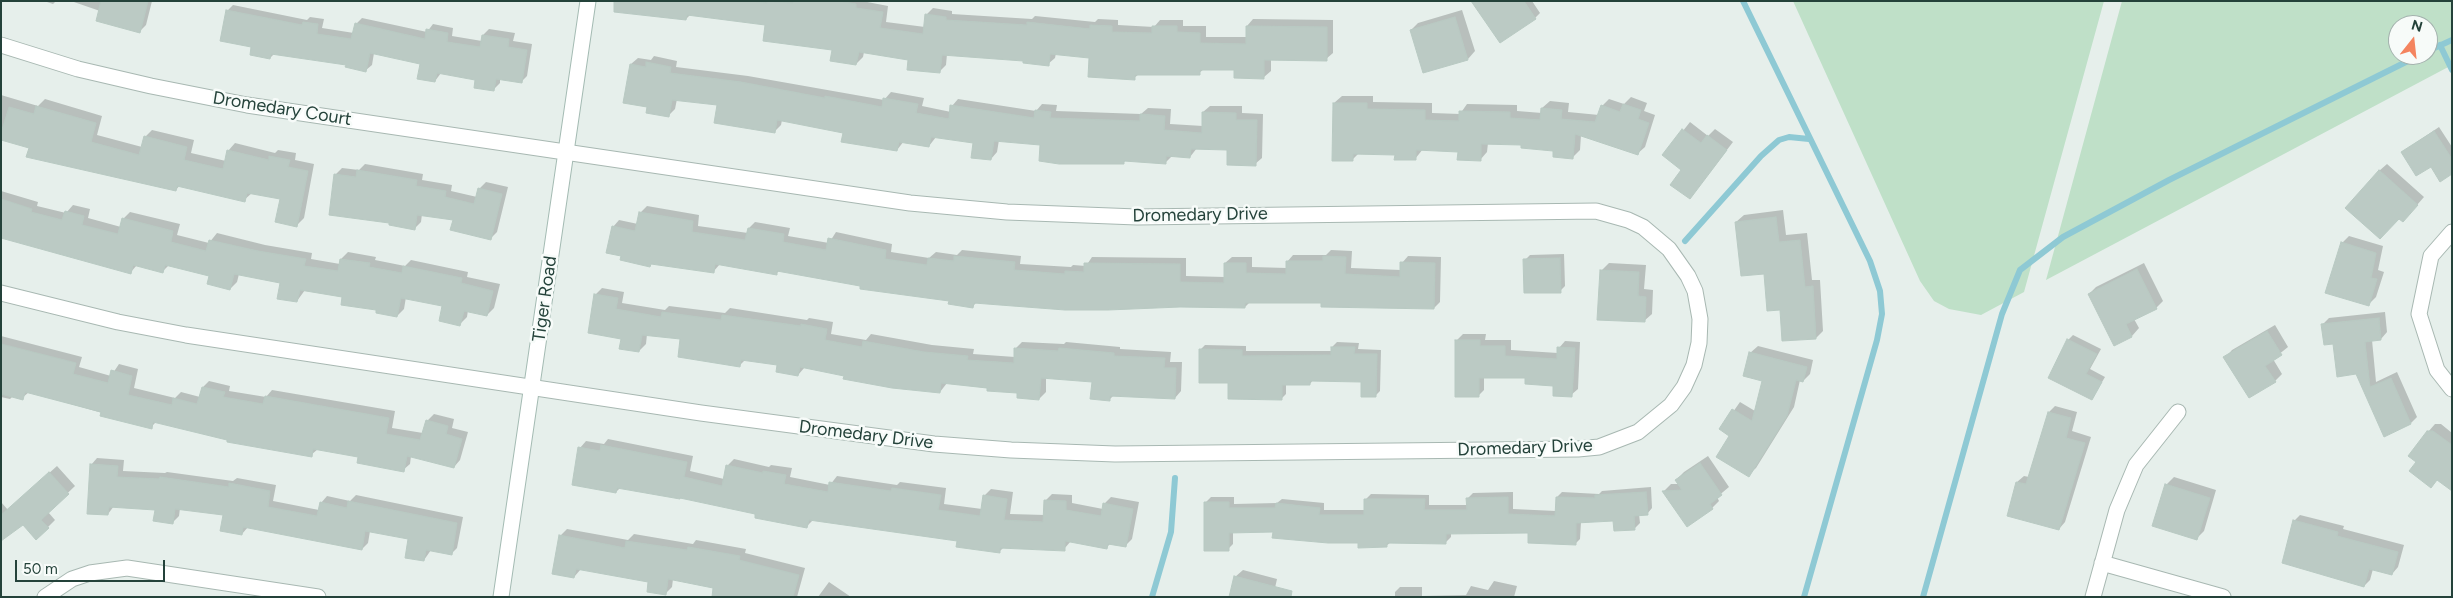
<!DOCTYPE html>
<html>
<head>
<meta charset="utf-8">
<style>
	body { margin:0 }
	#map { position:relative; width:2453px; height:598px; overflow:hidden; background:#e6efeb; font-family:Figtree,sans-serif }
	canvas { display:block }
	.frame { position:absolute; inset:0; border:2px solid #24423a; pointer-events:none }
	.north { position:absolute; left:2388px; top:15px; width:50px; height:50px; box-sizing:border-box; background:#f7fbf9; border:1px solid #a3b1ad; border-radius:50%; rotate:16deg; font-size:14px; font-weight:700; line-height:20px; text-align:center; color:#24423a }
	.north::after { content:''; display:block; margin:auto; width:18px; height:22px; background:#f4845f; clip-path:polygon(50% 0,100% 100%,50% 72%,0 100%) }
	.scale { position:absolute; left:15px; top:560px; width:150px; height:22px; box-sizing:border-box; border:2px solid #24423a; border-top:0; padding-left:6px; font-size:15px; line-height:18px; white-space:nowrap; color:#24423a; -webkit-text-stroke:4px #f7fbf9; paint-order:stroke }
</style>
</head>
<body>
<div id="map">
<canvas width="2453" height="598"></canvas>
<div class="frame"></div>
<div class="north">N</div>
<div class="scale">50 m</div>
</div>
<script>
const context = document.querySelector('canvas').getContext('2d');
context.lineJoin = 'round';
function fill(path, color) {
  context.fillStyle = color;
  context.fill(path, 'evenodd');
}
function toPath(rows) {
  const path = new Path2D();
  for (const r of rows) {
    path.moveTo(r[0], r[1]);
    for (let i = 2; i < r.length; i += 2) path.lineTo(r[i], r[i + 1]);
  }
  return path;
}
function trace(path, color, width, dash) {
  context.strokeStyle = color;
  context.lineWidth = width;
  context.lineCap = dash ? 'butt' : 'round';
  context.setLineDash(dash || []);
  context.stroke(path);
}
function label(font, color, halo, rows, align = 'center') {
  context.font = font + ' Figtree,sans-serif';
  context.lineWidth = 5;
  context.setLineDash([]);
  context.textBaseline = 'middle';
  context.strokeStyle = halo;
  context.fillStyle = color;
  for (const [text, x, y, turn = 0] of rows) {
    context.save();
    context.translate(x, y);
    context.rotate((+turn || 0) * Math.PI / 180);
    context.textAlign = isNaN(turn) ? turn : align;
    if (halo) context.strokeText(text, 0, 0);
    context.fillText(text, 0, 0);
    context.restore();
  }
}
fill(toPath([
	[1793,1,2104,1,2024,292,1981,315,1949,309,1934,301,1920,281],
	[2122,1,2452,1,2452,65,2046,280],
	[2398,25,2428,25,2428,55,2398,55]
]), '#bfe0c8');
fill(toPath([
	[44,1,56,1,53,4],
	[71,1,152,1,146,25,140,31,100,11],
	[636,1,862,1,888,6,886,22,925,27,926,15,933,8,952,11,952,14,1032,19,1035,16,1095,22,1098,19,1118,20,1118,25,1154,27,1160,20,1183,20,1183,26,1206,26,1206,37,1247,37,1247,26,1253,19,1333,20,1333,53,1326,59,1271,59,1271,71,1264,77,1235,69,1204,69,1199,73,1139,74,1134,78,1090,57,1056,53,1055,58,1048,64,1025,59,947,54,946,65,939,72,910,58,864,52,863,57,856,64,834,49,766,23,691,14,686,19],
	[1482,1,1532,1,1540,13,1535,18],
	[233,5,307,20,310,17,324,19,322,28,354,33,356,24,362,18,427,32,433,24,453,28,452,36,482,41,483,35,489,29,515,33,513,41,532,44,527,76,521,82,500,78,500,83,494,89,477,79,441,73,435,81,421,63,374,53,372,65,366,70,347,64,275,53,270,58,253,46,227,11],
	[1462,10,1475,51,1468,59,1411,30,1418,23],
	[654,56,677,61,676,67,748,76,884,100,891,92,924,98,922,106,951,112,952,106,958,99,1036,111,1042,104,1057,105,1056,111,1141,114,1148,108,1171,109,1170,124,1203,126,1203,112,1210,106,1242,106,1242,113,1263,114,1262,158,1255,164,1228,149,1197,148,1190,157,1172,156,1165,163,1126,160,1123,163,1041,144,999,140,997,152,991,159,974,142,936,137,929,146,904,141,897,150,844,132,782,120,781,125,774,132,718,104,677,99,675,109,668,116,648,106,631,64,638,58,651,60],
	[1,95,38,106,45,99,102,116,97,135,142,147,145,137,152,130,194,140,191,153,226,161,228,151,235,143,275,153,278,150,296,153,295,160,314,164,304,218,297,225,281,198,252,193,244,200,180,185,176,190,28,156,31,147,1,139],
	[1342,96,1373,96,1373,102,1432,103,1432,113,1460,114,1467,104,1517,105,1517,111,1542,113,1542,108,1550,101,1569,103,1568,112,1599,115,1602,106,1609,99,1624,104,1631,97,1647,103,1644,111,1655,115,1645,147,1637,154,1581,135,1580,150,1572,158,1555,150,1523,144,1488,143,1487,152,1480,160,1459,150,1423,149,1415,159,1396,153,1359,153,1352,160,1334,103],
	[1690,122,1708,136,1715,129,1733,142,1690,198,1683,169,1664,155],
	[2439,127,2452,147,2452,173,2402,152],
	[365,164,423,174,422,180,452,185,451,191,477,197,479,189,486,182,508,187,497,232,490,239,454,219,422,214,421,222,415,228,391,222,335,175,342,168,359,170],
	[2387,164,2424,197,2410,213,2379,171],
	[1,191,38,202,37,206,66,213,73,205,90,209,88,218,121,227,123,219,130,212,180,224,177,235,209,243,217,233,265,245,312,253,311,259,340,264,341,259,348,252,376,257,375,260,405,266,411,260,468,272,467,277,500,284,494,308,487,315,468,310,467,317,460,324,444,305,406,297,404,309,397,316,344,296,305,290,297,301,282,282,239,274,237,282,230,289,211,275,169,265,163,271,137,265,130,273,1,236],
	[647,206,699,215,698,226,748,233,749,228,755,222,790,228,788,236,829,243,836,232,892,244,891,252,929,258,936,252,957,255,962,250,1021,256,1020,264,1071,267,1073,265,1086,266,1092,257,1186,258,1186,276,1225,277,1225,263,1232,257,1252,257,1252,267,1287,268,1287,262,1293,255,1326,255,1331,250,1352,251,1351,268,1401,270,1402,263,1408,256,1441,257,1440,302,1434,308,1322,301,1250,302,1245,307,977,302,973,306,950,300,780,270,776,274,720,264,713,272,623,255,613,227,619,220,638,224,641,212],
	[1783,210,1786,235,1807,233,1812,280,1820,280,1823,331,1816,338,1781,309,1765,272,1736,222,1744,215],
	[2349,236,2383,246,2378,270,2384,272,2376,297,2368,305,2342,243],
	[1564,254,1565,286,1560,291,1525,260,1530,255],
	[1609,263,1646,265,1644,289,1653,290,1652,314,1644,321,1601,271],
	[2144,263,2163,301,2156,308,2134,319,2139,328,2132,336,2114,344,2089,294,2096,287],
	[602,288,624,292,622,303,665,310,669,306,725,313,730,308,807,320,809,318,833,322,831,334,866,340,871,334,932,345,974,349,973,354,1015,357,1016,348,1022,342,1064,344,1066,342,1120,347,1120,349,1171,352,1170,362,1182,362,1181,391,1175,398,1114,395,1109,400,1093,381,1046,377,1046,392,1039,399,1019,392,947,383,940,392,805,367,798,375,779,364,746,359,739,366,681,338,647,334,646,344,639,351,622,338,595,295],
	[2385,312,2387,332,2381,339,2372,340,2376,382,2397,372,2417,417,2411,423,2384,435,2357,373,2322,325,2329,318],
	[2275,325,2288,347,2273,359,2282,374,2275,381,2225,358,2232,350],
	[1463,334,1486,334,1485,340,1511,340,1511,350,1558,353,1559,348,1565,341,1580,342,1578,389,1571,395,1554,384,1527,377,1484,377,1484,390,1478,396,1457,340],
	[2073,335,2101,349,2090,369,2105,377,2092,399,2068,340],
	[1,336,82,357,79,367,111,376,119,364,138,369,134,388,175,398,181,392,200,397,203,387,209,381,230,386,229,391,266,397,272,390,395,411,392,428,423,433,427,421,434,414,454,419,452,428,468,432,460,460,454,467,411,456,410,464,403,470,360,456,318,449,311,455,229,440,156,422,151,427,29,392,22,398,13,396,10,399,1,397],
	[1337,342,1359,343,1358,349,1381,350,1380,391,1375,396,1363,381,1313,380,1310,384,1286,384,1286,394,1281,399,1229,382,1200,350,1205,345,1246,346,1246,351,1332,351,1332,347],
	[1758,346,1813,360,1810,374,1803,381,1800,380,1794,407,1756,468,1748,475,1731,435,1721,429,1740,402,1755,411,1763,380,1750,353],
	[2055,406,2077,412,2072,431,2091,437,2065,522,2059,529,2017,482,2024,476,2029,477,2049,412],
	[2435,424,2441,424,2452,433,2452,483,2418,462,2428,432],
	[608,439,693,456,690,471,724,479,727,466,734,459,769,467,771,465,792,468,790,477,830,485,837,476,897,485,900,482,946,488,944,504,982,509,984,496,991,489,1013,492,1010,514,1045,515,1045,501,1052,494,1072,495,1072,503,1103,509,1104,504,1111,497,1139,502,1132,539,1126,545,1111,543,1107,547,1071,541,1064,549,1004,547,999,552,958,540,814,519,807,526,681,496,621,487,616,492,580,448,586,441,604,444],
	[1708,456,1729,487,1717,497,1719,501,1712,508,1664,491,1671,484,1679,484,1676,480,1684,472],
	[97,458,124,460,123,471,165,473,167,472,233,481,237,478,276,485,273,501,319,510,321,503,327,496,350,501,356,495,463,517,457,548,451,554,431,550,424,560,409,538,370,531,368,543,362,549,248,527,242,534,225,514,180,508,179,516,173,522,156,508,114,506,108,514,91,465],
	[57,466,75,486,48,512,55,520,48,527,23,523,1,539,1,502,8,510],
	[2174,477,2216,490,2204,531,2197,538,2166,485],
	[1651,487,1652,508,1647,514,1639,514,1640,523,1635,528,1614,519,1581,522,1580,539,1575,544,1530,532,1451,533,1451,537,1446,542,1391,542,1386,546,1274,531,1233,531,1233,544,1228,549,1206,502,1211,497,1234,497,1234,504,1277,503,1282,499,1324,503,1324,510,1366,510,1366,499,1371,494,1429,495,1429,505,1468,505,1468,498,1473,493,1513,492,1513,509,1556,511,1557,497,1562,492,1599,494,1602,491],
	[2300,515,2344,526,2343,529,2404,545,2398,567,2392,574,2373,569,2370,580,2364,586,2294,521],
	[567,529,628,540,634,534,693,544,696,540,746,549,745,553,805,568,797,597,713,597,715,587,673,579,672,587,665,594,650,581,581,569,574,577,560,536],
	[1243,570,1277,579,1273,597,1235,577],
	[1494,581,1517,586,1514,597,1395,597,1395,592,1400,587,1422,587,1422,596,1466,595,1471,586,1488,590],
	[829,582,851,597,818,597]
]), '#0003');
trace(toPath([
	[1743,1,1870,261,1880,291,1882,314,1877,340,1804,597],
	[2440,45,2452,70],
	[2428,51,2452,40],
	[1685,241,1761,156,1779,140,1789,137,1809,139],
	[1152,597,1171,532,1175,478],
	[1923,597,2002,314,2020,270,2063,237,2169,180,2420,55]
]), '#8ec9d4', 6);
const building = toPath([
	[101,1,148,1,140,33,96,21,101,1],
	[614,1,752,1,767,3,767,1,793,3,793,1,840,1,856,4,856,8,883,12,880,28,923,34,925,14,946,17,946,20,1027,25,1027,22,1090,29,1090,25,1112,26,1112,32,1152,33,1152,26,1177,26,1177,32,1200,33,1200,43,1246,44,1246,26,1327,27,1327,61,1264,60,1264,79,1234,78,1234,70,1200,70,1200,75,1135,75,1135,80,1088,77,1089,58,1050,54,1049,66,1023,63,1023,61,942,55,940,73,907,70,908,60,859,52,856,65,830,61,832,50,763,41,765,25,687,15,686,20,614,12,614,1],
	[1471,1,1524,1,1536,19,1500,43,1471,1],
	[226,10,302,25,303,22,318,24,317,34,351,39,355,23,425,39,426,29,448,33,447,42,480,47,482,35,509,39,508,47,527,50,522,83,496,79,494,91,474,88,475,80,437,73,435,82,417,79,420,64,370,53,366,72,345,67,346,65,271,54,270,59,250,55,251,47,220,41,226,10],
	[1455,17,1468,60,1423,73,1410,30,1455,17],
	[646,62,671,67,670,73,741,82,825,98,825,96,882,107,883,98,918,104,916,113,949,119,950,105,1034,118,1035,110,1051,112,1050,118,1140,121,1140,114,1165,116,1164,130,1202,133,1202,112,1236,113,1236,120,1257,120,1256,166,1227,165,1227,150,1191,149,1190,158,1166,156,1166,164,1124,161,1124,164,1059,164,1039,161,1040,145,994,141,991,160,971,158,973,143,931,137,929,147,899,142,897,151,841,142,843,133,777,120,775,133,714,123,717,105,672,100,669,117,646,113,647,107,623,103,630,64,646,67,646,62],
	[1333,103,1367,103,1367,109,1425,110,1425,120,1459,121,1459,111,1510,112,1510,118,1540,120,1541,108,1562,110,1561,119,1595,122,1601,105,1620,112,1623,104,1641,110,1638,119,1649,123,1638,155,1575,134,1573,159,1553,157,1553,151,1521,148,1521,145,1481,144,1481,161,1457,160,1458,152,1416,150,1416,160,1394,160,1395,155,1353,154,1353,161,1332,161,1333,103],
	[36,106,96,123,91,142,139,155,144,136,187,147,184,160,223,169,227,150,269,160,269,156,290,160,288,167,308,171,297,227,275,222,280,199,247,193,245,202,177,186,176,191,26,157,29,148,1,140,1,133,9,107,34,114,36,106],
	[1682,129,1701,143,1707,135,1727,150,1690,199,1670,185,1681,170,1662,155,1682,129],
	[2434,131,2452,159,2452,174,2440,182,2431,167,2416,176,2401,152,2434,131],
	[357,170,417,180,416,186,446,191,445,197,474,204,478,188,502,194,491,240,450,230,453,220,417,215,415,230,389,225,389,223,329,215,334,174,356,177,357,170],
	[2379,170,2418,205,2403,222,2399,219,2380,239,2345,208,2379,170],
	[1,199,32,209,31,212,62,220,65,211,84,216,82,225,118,234,122,218,173,231,171,242,206,251,209,240,258,251,306,259,304,266,338,271,340,259,370,263,369,267,402,273,403,266,462,278,461,283,493,291,487,316,464,311,460,326,439,321,442,306,401,298,397,317,376,313,376,310,341,305,342,297,300,290,297,302,277,299,280,283,234,274,230,290,207,284,209,276,165,265,163,273,133,265,131,274,1,238,1,199],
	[639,212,693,221,692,232,745,240,748,228,784,234,783,242,826,250,828,238,886,250,885,259,927,265,928,258,954,261,954,256,1015,262,1014,270,1065,274,1065,271,1084,272,1084,263,1180,264,1180,282,1224,283,1224,263,1246,263,1246,273,1286,274,1286,261,1323,261,1323,256,1346,257,1345,274,1400,277,1400,262,1435,263,1434,309,1321,307,1321,303,1245,303,1245,308,1180,307,1108,310,1065,310,974,303,973,308,948,304,949,301,860,289,860,286,777,271,777,275,715,264,714,273,651,264,650,267,620,260,621,256,606,253,612,226,635,231,639,212],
	[1776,217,1779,242,1800,240,1805,287,1813,286,1816,339,1782,341,1780,310,1767,311,1764,274,1741,276,1735,222,1776,217],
	[2341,242,2376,253,2371,278,2377,279,2369,306,2325,293,2341,242],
	[1560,258,1561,293,1524,293,1523,259,1560,258],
	[2137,269,2157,309,2126,324,2132,337,2114,346,2088,294,2137,269],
	[1600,270,1639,272,1638,296,1646,297,1645,322,1597,320,1600,270],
	[594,294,618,298,616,309,661,317,662,312,721,320,722,315,801,326,801,324,827,329,825,340,862,347,863,341,924,352,968,356,967,360,1014,363,1014,348,1058,351,1059,348,1114,353,1114,356,1165,358,1164,368,1176,368,1175,399,1110,396,1110,401,1090,399,1092,382,1041,378,1039,400,1017,398,1017,393,987,391,987,388,941,383,940,393,892,388,843,379,844,376,800,367,798,376,776,372,777,365,741,360,740,367,678,357,680,339,642,335,639,352,619,349,621,339,588,333,594,294],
	[2379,318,2381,340,2365,342,2370,387,2391,378,2411,424,2384,437,2356,374,2337,377,2333,344,2324,345,2321,324,2379,318],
	[2267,331,2282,355,2265,366,2276,382,2249,398,2223,357,2267,331],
	[2067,339,2097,354,2086,374,2102,382,2092,400,2048,378,2067,339],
	[1455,340,1480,340,1480,346,1505,346,1505,356,1557,359,1557,347,1575,348,1572,397,1553,396,1553,386,1525,384,1525,378,1479,378,1479,397,1455,397,1455,340],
	[1,344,76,363,73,374,108,383,111,370,132,376,128,395,172,405,173,398,197,404,202,387,225,392,223,397,263,404,265,396,389,418,386,434,420,440,426,420,448,426,446,434,462,439,454,468,407,456,404,472,357,463,358,457,313,449,312,457,227,442,227,440,153,422,152,429,100,416,101,412,25,392,23,400,1,394,1,344],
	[1331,347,1355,347,1354,354,1377,354,1376,397,1361,397,1361,382,1310,381,1310,385,1282,385,1282,400,1228,399,1228,383,1199,383,1199,349,1242,350,1242,356,1331,355,1331,347],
	[1749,352,1807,367,1803,382,1796,380,1787,416,1749,477,1716,457,1729,436,1719,429,1732,409,1752,421,1762,381,1743,376,1749,352],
	[2048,412,2071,418,2066,438,2085,443,2059,530,2007,516,2016,482,2026,484,2048,412],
	[2427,431,2433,431,2452,445,2452,491,2437,480,2431,488,2409,471,2416,462,2408,456,2427,431],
	[601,445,687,462,684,477,722,486,726,465,763,473,763,471,786,475,784,484,828,492,829,482,891,491,892,488,941,495,938,510,980,516,983,495,1007,499,1004,520,1043,522,1044,500,1066,501,1066,510,1101,516,1103,503,1133,509,1126,547,1108,544,1107,549,1065,541,1065,551,1000,548,1000,553,956,547,957,541,809,520,807,528,755,518,755,514,680,498,680,499,617,488,616,493,572,485,578,447,600,451,601,445],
	[1700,463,1722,495,1710,504,1713,509,1687,527,1662,491,1682,490,1675,480,1700,463],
	[90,464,118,466,117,477,159,479,160,477,229,487,229,483,270,491,268,507,317,516,320,502,347,508,348,501,457,523,452,555,426,550,424,561,405,558,408,539,365,531,362,550,243,527,242,535,220,531,223,515,175,509,173,524,153,521,155,510,109,507,108,515,87,514,90,464],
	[49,472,69,494,41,520,49,528,36,540,23,525,1,541,1,515,49,472],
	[2165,484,2210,498,2197,540,2152,526,2165,484],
	[1646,492,1648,515,1634,516,1635,530,1614,531,1613,521,1576,523,1576,545,1528,543,1528,533,1446,534,1446,544,1387,543,1387,547,1358,548,1358,543,1328,543,1272,538,1273,532,1229,533,1229,551,1204,551,1204,502,1229,502,1229,508,1275,508,1276,503,1320,508,1319,515,1364,515,1364,499,1425,499,1424,510,1467,510,1466,498,1508,497,1508,514,1555,516,1556,497,1595,498,1595,495,1646,492],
	[2293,520,2338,532,2337,536,2398,552,2392,575,2369,569,2364,587,2282,563,2293,520],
	[559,535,625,548,626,541,687,550,688,547,740,556,739,560,799,575,793,597,712,597,713,588,668,579,666,595,647,592,648,582,576,569,574,578,552,574,559,535],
	[1234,576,1292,591,1291,597,1229,597,1234,576]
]);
fill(building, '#bbcac4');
trace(building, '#b8c9c2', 1);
const street = toPath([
	[1,45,78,69,151,86,247,105,910,203,1007,212,1137,217,1596,211,1628,220,1643,227,1669,249,1688,276,1695,291,1700,319,1699,343,1694,365,1684,387,1671,405,1638,432,1599,447,1578,449,1115,454,1011,450,934,444,701,413,186,335,118,322,1,293],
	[2452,232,2431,256,2419,314,2437,370,2452,389],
	[2102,563,2223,597],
	[45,597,72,579,90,573,127,568,318,597],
	[2093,597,2117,510,2136,465,2178,412]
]);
const secondary = toPath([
	[501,597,588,1]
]);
trace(street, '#a8b8b2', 17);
trace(secondary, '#a4bbb3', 17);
trace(street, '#fff', 15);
trace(secondary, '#fff', 15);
label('18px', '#24423a', '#f7fbf9', [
	["Dromedary Court",282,109,9],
	["Dromedary Drive",1200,215,-1],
	["Tiger Road",545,299,-82],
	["Dromedary Drive",866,435,7],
	["Dromedary Drive",1525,448,-2]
]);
</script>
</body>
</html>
